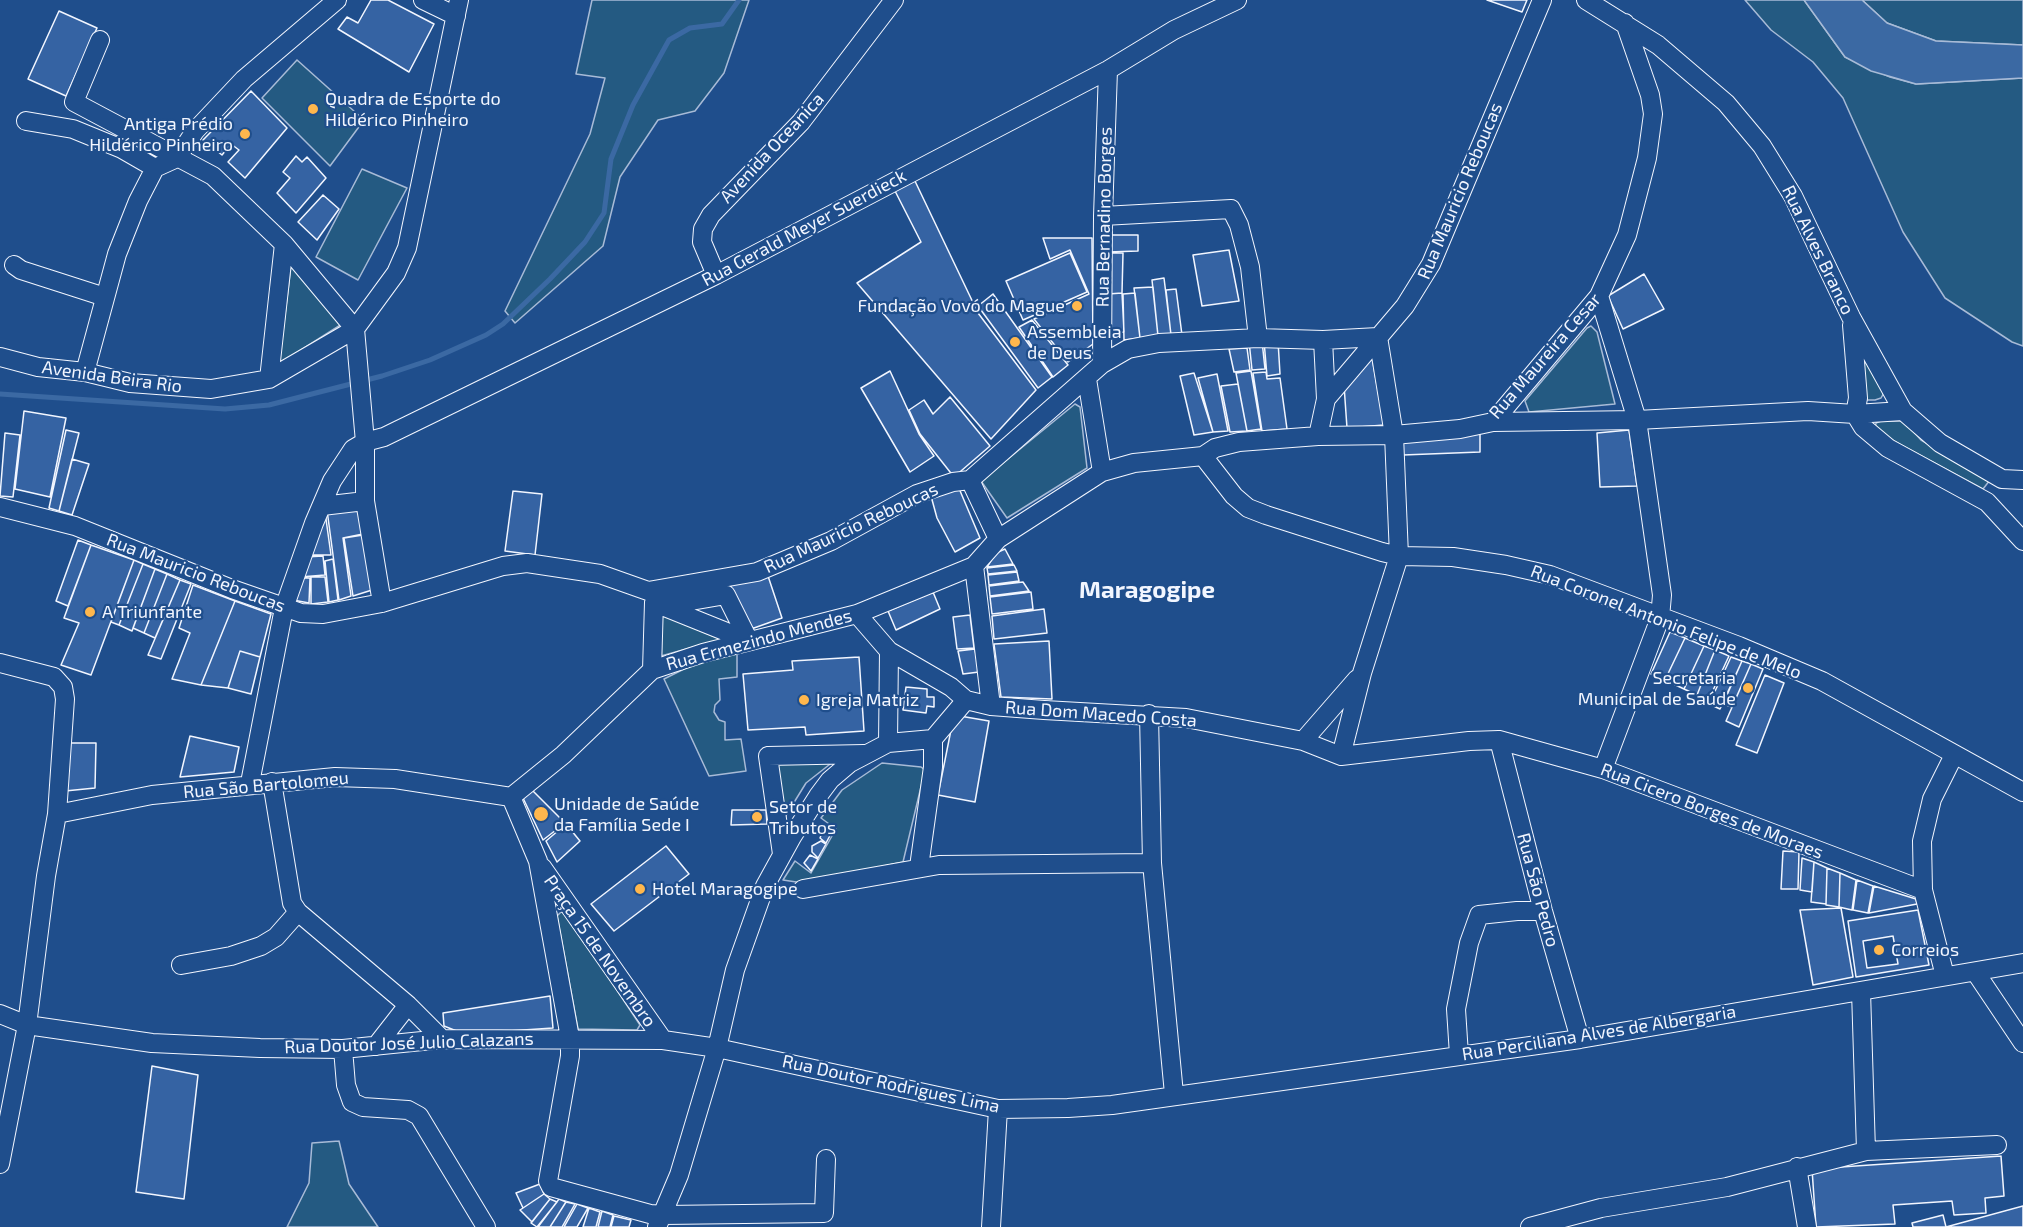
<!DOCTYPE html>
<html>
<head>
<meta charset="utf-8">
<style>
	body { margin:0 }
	canvas { display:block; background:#1f4e8c }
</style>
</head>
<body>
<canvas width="2023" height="1227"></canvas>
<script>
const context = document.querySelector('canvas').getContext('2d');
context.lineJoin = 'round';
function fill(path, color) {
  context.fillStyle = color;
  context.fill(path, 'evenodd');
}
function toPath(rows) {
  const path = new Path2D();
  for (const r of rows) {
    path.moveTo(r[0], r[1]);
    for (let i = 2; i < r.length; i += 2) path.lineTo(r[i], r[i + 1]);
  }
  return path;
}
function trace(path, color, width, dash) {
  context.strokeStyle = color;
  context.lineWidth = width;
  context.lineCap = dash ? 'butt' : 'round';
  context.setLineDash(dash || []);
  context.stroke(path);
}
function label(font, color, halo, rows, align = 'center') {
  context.font = font + ' "Exo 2",sans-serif';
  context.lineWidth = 4.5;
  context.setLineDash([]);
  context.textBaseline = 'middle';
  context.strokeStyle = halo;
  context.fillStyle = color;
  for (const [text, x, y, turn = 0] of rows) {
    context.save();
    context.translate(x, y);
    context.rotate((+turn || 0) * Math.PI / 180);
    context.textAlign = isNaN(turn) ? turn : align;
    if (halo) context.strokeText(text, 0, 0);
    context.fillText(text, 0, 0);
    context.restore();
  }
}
const green = toPath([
	[592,0,749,0,724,73,695,111,658,120,620,177,603,246,515,323,505,311,590,134,605,78,576,74,592,0],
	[1745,0,1804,0,1845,57,1890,77,1916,84,2023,78,2023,346,2012,342,1945,298,1903,232,1843,98,1813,62,1771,30,1745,0],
	[1862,0,2023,0,2023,45,1936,41,1887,23,1862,0],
	[297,60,364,120,330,166,262,98,297,60],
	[362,169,407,188,358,280,316,257,362,169],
	[291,266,342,324,279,364,291,266],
	[1591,326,1597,332,1615,404,1529,412,1525,401,1587,328,1591,326],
	[1861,354,1885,391,1881,398,1875,400,1866,400,1861,354],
	[1075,404,1080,407,1087,468,1007,518,981,481,1075,404],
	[1881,421,1904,421,1921,440,1990,480,1983,489,1901,445,1875,430,1876,423,1881,421],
	[660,614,720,639,719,640,661,656,660,614],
	[737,652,737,677,719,679,720,700,715,705,714,712,719,720,725,722,725,740,741,739,746,771,709,776,664,679,694,664,737,652],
	[774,761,834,761,806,783,785,817,774,761],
	[882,763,921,767,925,770,903,862,803,883,783,880,795,861,811,873,836,829,821,818,842,790,882,763],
	[561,912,566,913,640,1025,637,1030,578,1029,557,916,561,912],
	[339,1141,349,1184,378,1227,287,1227,309,1183,312,1143,339,1141]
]);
fill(green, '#245a82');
trace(green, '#a8bbd7', 1.5);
const water = toPath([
	[1804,0,1862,0,1887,23,1936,41,2023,45,2023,78,1916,84,1871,71,1845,57,1804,0]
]);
fill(water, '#3b69a3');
trace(water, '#a8bbd7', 1.5);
trace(toPath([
	[0,394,225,409,269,405,382,376,430,360,486,335,503,324,550,279,585,242,604,213,611,159,633,105,669,40,690,28,722,24,739,0]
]), '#3b69a3', 5);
const building = toPath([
	[371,0,388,0,434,24,409,72,338,29,347,17,358,23,371,0],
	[1487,0,1527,0,1522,12,1487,0],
	[59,11,97,28,66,96,28,79,59,11],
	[251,91,287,128,245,178,228,162,239,150,231,144,222,155,203,140,251,91],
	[296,156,302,162,307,157,326,178,296,213,277,193,290,178,283,172,296,156],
	[914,179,978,313,1036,390,991,439,857,283,921,242,894,189,914,179],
	[323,195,339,209,317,240,298,222,323,195],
	[1109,235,1138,235,1138,251,1108,252,1109,235],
	[1043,238,1092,238,1093,344,1068,362,1034,319,1089,294,1070,250,1050,259,1043,238],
	[1229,250,1239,301,1202,306,1193,255,1229,250],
	[1070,253,1087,292,1023,320,1006,281,1070,253],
	[1109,253,1123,253,1122,293,1108,294,1109,253],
	[1644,274,1664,309,1623,329,1608,296,1644,274],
	[1164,278,1171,335,1158,336,1152,280,1164,278],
	[1153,287,1158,336,1140,338,1134,288,1153,287],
	[1176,289,1182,335,1171,335,1166,290,1176,289],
	[1122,293,1124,332,1108,333,1108,294,1122,293],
	[1135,293,1140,338,1124,340,1123,294,1135,293],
	[993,294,1052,377,1038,388,978,306,993,294],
	[1032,320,1068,365,1053,377,1019,327,1032,320],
	[1249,341,1262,341,1265,369,1252,370,1249,341],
	[1264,341,1278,341,1280,374,1267,376,1264,341],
	[1247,348,1250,370,1234,372,1229,349,1247,348],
	[1372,357,1384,425,1347,428,1344,385,1372,357],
	[890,371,919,434,934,456,910,472,861,388,890,371],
	[1251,371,1261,429,1247,431,1236,373,1251,371],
	[1266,372,1267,379,1280,378,1287,429,1262,431,1253,373,1266,372],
	[1194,373,1213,432,1194,435,1180,376,1194,373],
	[1217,374,1228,431,1213,432,1198,378,1217,374],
	[1238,384,1247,431,1230,432,1221,386,1238,384],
	[950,397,990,446,954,477,920,434,909,410,924,400,933,414,950,397],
	[24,411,66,418,50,497,15,489,24,411],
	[66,430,79,433,59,511,49,508,66,430],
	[1629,430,1637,486,1600,487,1597,433,1629,430],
	[5,433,20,435,13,497,0,496,5,433],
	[1480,434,1480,452,1403,455,1403,440,1480,434],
	[72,459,89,464,72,515,59,511,72,459],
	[958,486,980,538,955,552,937,518,931,496,958,486],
	[513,491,542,494,535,555,505,551,513,491],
	[359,504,363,534,343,538,351,596,339,600,327,510,359,504],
	[325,512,331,555,306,555,325,512],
	[363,535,372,590,353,596,344,538,363,535],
	[78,540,91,545,68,606,56,601,78,540],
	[91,545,134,560,91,675,61,665,79,623,64,618,91,545],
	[1005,549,1013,564,987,567,996,553,1005,549],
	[323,556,325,575,300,577,305,557,323,556],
	[333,559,338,600,329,602,325,561,333,559],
	[134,560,143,564,119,625,111,622,134,560],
	[143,564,155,569,132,631,119,625,143,564],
	[1014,565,1017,571,988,574,987,568,1014,565],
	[155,569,167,574,144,633,133,628,155,569],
	[1017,572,1019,581,989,585,988,575,1017,572],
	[167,574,180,580,155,638,144,633,167,574],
	[768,576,782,618,754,628,748,627,728,580,768,576],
	[311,577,325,577,328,602,311,604,311,577],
	[299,578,310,578,309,603,293,600,299,578],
	[180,580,191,584,161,659,148,655,180,580],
	[1023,582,1029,591,990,596,989,586,1023,582],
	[193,585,235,601,201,685,172,679,190,633,179,628,193,585],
	[933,592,940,609,896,630,888,611,933,592],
	[1031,592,1033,609,992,614,990,597,1031,592],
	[235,601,271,614,260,657,240,651,228,688,201,685,235,601],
	[1044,609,1047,633,994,639,992,616,1044,609],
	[970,615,974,648,957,649,953,617,970,615],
	[1670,632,1685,638,1665,680,1651,674,1670,632],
	[1685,638,1704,646,1684,689,1665,680,1685,638],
	[1049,641,1052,699,1001,697,994,644,1049,641],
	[1704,646,1715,650,1697,695,1684,689,1704,646],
	[975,649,979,672,963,674,958,651,975,649],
	[1715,650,1729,656,1708,701,1697,695,1715,650],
	[240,651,260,657,251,694,228,688,240,651],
	[859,657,864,731,806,735,805,727,748,730,743,674,793,670,792,661,859,657],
	[1731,657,1742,661,1720,709,1709,704,1731,657],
	[1742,661,1751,664,1732,707,1723,704,1742,661],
	[1751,664,1763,669,1739,727,1726,721,1751,664],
	[1765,675,1784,683,1757,753,1736,745,1765,675],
	[906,687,927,689,927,697,934,697,934,707,927,706,926,713,903,710,906,687],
	[954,715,989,721,975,802,938,795,954,715],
	[190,736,239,747,234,772,180,777,190,736],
	[68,743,96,743,95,788,65,791,68,743],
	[532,790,565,823,543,840,523,798,532,790],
	[732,810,766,810,767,824,731,825,732,810],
	[566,824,580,841,557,862,546,841,566,824],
	[824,828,833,830,826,843,820,838,824,828],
	[821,841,826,844,818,858,812,852,812,846,821,841],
	[666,846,689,874,614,931,591,904,666,846],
	[1783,851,1799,852,1798,889,1781,889,1783,851],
	[810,855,818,859,811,871,804,863,810,855],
	[1802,858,1814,862,1812,892,1800,890,1802,858],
	[1814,862,1827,868,1826,904,1811,902,1814,862],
	[1827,868,1840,873,1839,907,1826,905,1827,868],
	[1840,873,1856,880,1852,910,1839,907,1840,873],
	[1857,880,1873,886,1868,913,1853,910,1857,880],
	[1874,886,1916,899,1917,904,1869,913,1874,886],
	[1841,908,1853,977,1813,985,1800,910,1841,908],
	[1918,910,1929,965,1856,977,1848,921,1918,910],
	[1893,936,1898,964,1867,968,1863,941,1893,936],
	[550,996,553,1028,464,1034,444,1026,443,1013,550,996],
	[152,1066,198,1075,184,1199,136,1192,152,1066],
	[2001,1156,2004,1196,1985,1198,1986,1213,1954,1215,1952,1201,1893,1205,1895,1224,1816,1227,1812,1169,2001,1156],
	[540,1184,544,1194,523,1208,516,1193,540,1184],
	[544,1194,550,1199,532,1222,520,1210,544,1194],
	[550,1199,557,1202,537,1227,531,1223,550,1199],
	[559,1199,566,1202,550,1227,538,1227,559,1199],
	[566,1202,575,1204,562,1227,550,1227,566,1202],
	[577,1204,588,1208,577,1227,564,1227,577,1204],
	[2023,1206,2023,1227,1913,1227,1912,1223,1943,1215,1946,1227,2023,1206],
	[589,1208,600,1212,596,1227,583,1227,589,1208],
	[602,1211,613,1215,610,1227,598,1227,602,1211],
	[614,1216,631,1220,629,1227,611,1227,614,1216]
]);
fill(building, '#3563a3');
trace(building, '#f2f6ff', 1.5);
const minor = toPath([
	[423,0,456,16],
	[1586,0,1658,45,1726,103,1762,146,1793,196,1851,317,1903,411,1940,443,2002,479,2023,480],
	[100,40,74,102,213,176,284,244,355,329,365,442,365,501,382,603],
	[26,121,73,129,122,149,155,168],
	[177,158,195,131,244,79,337,0],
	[1103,216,1231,209,1239,225,1250,267,1258,338],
	[14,265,21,270,105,297],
	[716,275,702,242,703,229,711,215,801,122,894,0],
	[1599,296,1637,420,1662,595,1660,618,1603,769],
	[1852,325,1858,398,1855,414,1903,411],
	[1323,340,1326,399],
	[0,357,38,367,85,372,130,383,211,389,269,379,355,329,396,273,407,248,459,0],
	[1102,364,1103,216,1108,70],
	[85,372,117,254,138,201,155,168,177,158],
	[269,379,284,244],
	[1087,379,1102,472],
	[1493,422,1637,420,1808,411,1855,414,1863,427,1888,448,1987,502,2023,541],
	[1318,436,1326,399,1405,306,1431,264,1542,0],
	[1203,456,1234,496,1248,508,1266,515,1382,552,1399,556,1453,557,1506,565,1550,575,1739,646,1822,681,2023,792],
	[1203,456,1215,448,1239,442,1318,436,1394,435,1460,429,1493,422,1599,296,1627,235,1647,158,1653,114,1650,95,1625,23],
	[970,480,998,539],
	[322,506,365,501],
	[0,507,75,526,232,589,301,613,323,614,382,603,503,566,527,563,600,574,648,591,757,572,831,541,917,494,953,482,970,480,1102,364,1128,349,1159,343,1258,338,1323,340,1378,337],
	[974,566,991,706],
	[662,606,726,595,749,641],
	[662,606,749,641],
	[857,614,889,651,888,743],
	[889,651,951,687,966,700],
	[0,663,54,677,63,687,65,699,57,814,46,876,27,1025,0,1164],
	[652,670,654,602],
	[1149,714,1152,863,1174,1094],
	[933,739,966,700,991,706,1044,710,1186,718,1303,741,1341,756,1469,741,1499,740,1603,769,1923,890],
	[1499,740,1543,911,1580,1039],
	[1303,741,1357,679],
	[1341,756,1362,673,1399,556,1394,435,1378,337],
	[272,782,292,903,298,912,408,1005,442,1039],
	[250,783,284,608,314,523,332,481,353,449,365,442,384,437,716,275,1108,70,1174,30,1237,0],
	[511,797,563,755,652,670,703,653,857,614,974,566,998,539,1102,472,1134,463,1203,456],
	[511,797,538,861,570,1038,570,1056,548,1181,551,1187,650,1214,664,1215,824,1213,826,1159],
	[57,814,152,795,335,777,395,779,511,797],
	[782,854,768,756,864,754],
	[542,867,663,1040],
	[919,867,933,767,933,739],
	[803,889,939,865,1152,863],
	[181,965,231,956,261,946,276,937,298,912],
	[1976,973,2023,1043],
	[1945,976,1923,890,1922,841,1932,799,1954,755],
	[1861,991,1866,1151],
	[0,1014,27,1025,152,1043,260,1048,343,1049,442,1039,663,1040,717,1048,998,1109,1068,1108,1112,1105,1580,1039,2023,963],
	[376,1046,408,1005],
	[343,1049,346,1085,352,1102,363,1107,408,1110,419,1116,486,1227],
	[1459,1055,1456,1009,1469,943,1479,915,1517,911,1543,911],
	[1797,1167,1807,1227],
	[657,1227,679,1175,717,1048,735,970,765,886,792,837,818,796,830,780,850,763,888,743,933,739],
	[991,1227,998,1109],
	[1530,1227,1601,1208,1727,1187,1866,1151,1997,1145]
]);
trace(minor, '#f2f6ff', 20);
trace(minor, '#1f4e8c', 18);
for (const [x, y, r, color] of [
	[313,109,6,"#ffb74d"],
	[245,134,6,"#ffb74d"],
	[1077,306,6,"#ffb74d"],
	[1015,342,6,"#ffb74d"],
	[90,612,6,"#ffb74d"],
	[1748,688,6,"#ffb74d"],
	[804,700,6,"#ffb74d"],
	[541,814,8,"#ffb74d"],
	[757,817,6,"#ffb74d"],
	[640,889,6,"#ffb74d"],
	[1879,950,6,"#ffb74d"]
]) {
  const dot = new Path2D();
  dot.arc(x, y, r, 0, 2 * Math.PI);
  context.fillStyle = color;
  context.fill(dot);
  trace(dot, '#1f4e8c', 2);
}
label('18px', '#f2f6ff', '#1f4e8c', [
	["Quadra de Esporte do",325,99],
	["Hildérico Pinheiro",325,120],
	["Antiga Prédio",233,124,"right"],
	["Hildérico Pinheiro",233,145,"right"],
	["Fundação Vovó do Mague",1065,306,"right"],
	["Assembleia",1027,332],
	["de Deus",1027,353],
	["A Triunfante",102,612],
	["Secretaria",1736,678,"right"],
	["Municipal de Saúde",1736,699,"right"],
	["Igreja Matriz",816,700],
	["Unidade de Saúde",554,804],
	["da Família Sede I",554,825],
	["Setor de",769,807],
	["Tributos",769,828],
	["Hotel Maragogipe",652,889],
	["Correios",1891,950]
], 'left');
label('18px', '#f2f6ff', '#1f4e8c', [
	["Avenida Oceanica",772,148,-47],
	["Rua Mauricio Reboucas",1460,191,-67],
	["Rua Bernadino Borges",1104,217,-89],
	["Rua Gerald Meyer Suerdieck",804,228,-28],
	["Rua Alves Branco",1818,250,64],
	["Rua Maureira Cesar",1545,356,-49],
	["Avenida Beira Rio",112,377,8],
	["Rua Mauricio Reboucas",851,528,-25],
	["Rua Mauricio Reboucas",196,573,21],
	["Rua Coronel Antonio Felipe de Melo",1666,622,21],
	["Rua Ermezindo Mendes",759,640,-15],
	["Rua Dom Macedo Costa",1101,714,4],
	["Rua São Bartolomeu",266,785,-5],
	["Rua Cicero Borges de Moraes",1712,811,21],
	["Rua São Pedro",1538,890,75],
	["Praça 15 de Novembro",600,951,55],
	["Rua Perciliana Alves de Albergaria",1599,1033,-9],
	["Rua Doutor José Julio Calazans",409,1043,-2],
	["Rua Doutor Rodrigues Lima",891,1084,12]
]);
label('bold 24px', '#f2f6ff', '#1f4e8c', [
	["Maragogipe",1147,590]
]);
</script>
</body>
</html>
